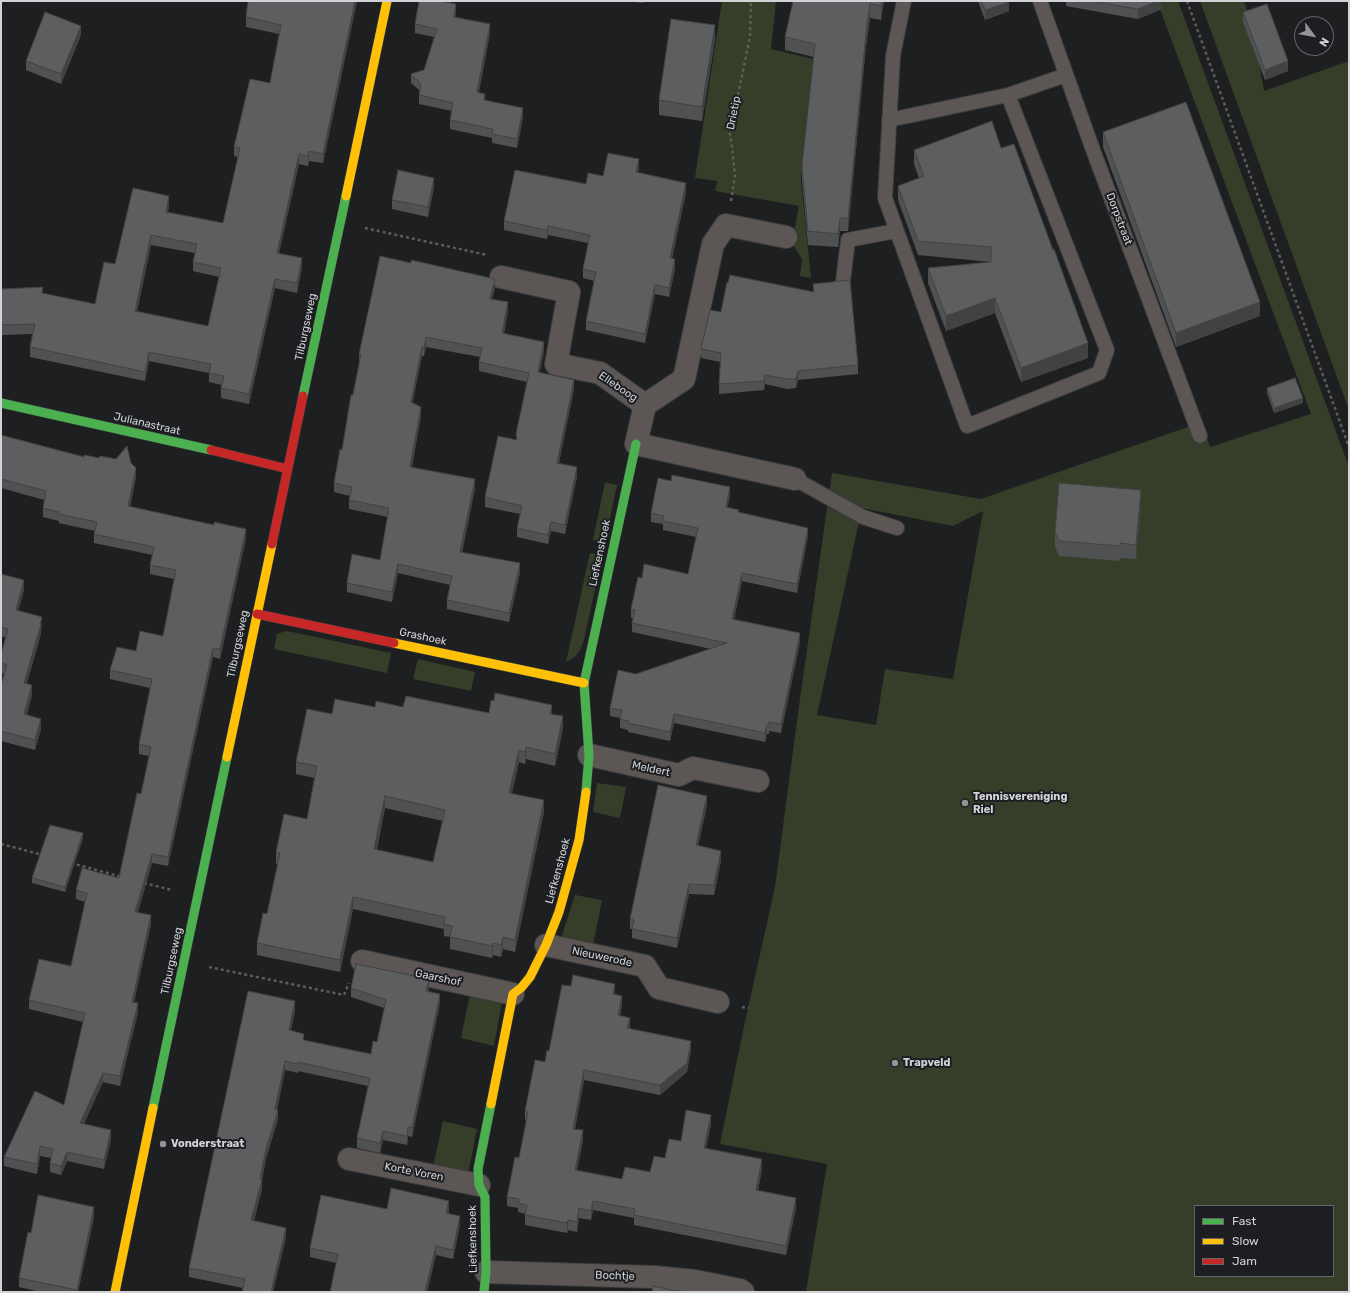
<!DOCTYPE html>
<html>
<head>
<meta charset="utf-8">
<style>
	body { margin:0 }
	#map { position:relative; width:1350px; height:1293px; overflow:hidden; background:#1d1f21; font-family:Rubik,sans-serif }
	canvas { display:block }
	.frame { position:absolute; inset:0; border:2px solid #d1d3d6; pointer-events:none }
	.legend { position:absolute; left:1194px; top:1205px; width:140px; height:72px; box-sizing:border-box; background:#1c1e22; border:1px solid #64666a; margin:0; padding:5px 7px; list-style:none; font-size:12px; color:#d1d3d6 }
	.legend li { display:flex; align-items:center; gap:8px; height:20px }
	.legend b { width:20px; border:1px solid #64666a }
	.north { position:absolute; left:1294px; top:16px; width:40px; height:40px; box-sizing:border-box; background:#1c1e22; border:1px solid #64666a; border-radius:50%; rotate:122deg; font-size:11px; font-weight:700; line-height:16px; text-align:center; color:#d1d3d6 }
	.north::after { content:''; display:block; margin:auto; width:14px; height:18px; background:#929497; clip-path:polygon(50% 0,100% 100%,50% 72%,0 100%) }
</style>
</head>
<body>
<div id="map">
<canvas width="1350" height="1293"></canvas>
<div class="frame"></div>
<ul class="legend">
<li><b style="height:5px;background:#4caf50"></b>Fast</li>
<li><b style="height:5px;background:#ffc107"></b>Slow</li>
<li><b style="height:5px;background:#c62828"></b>Jam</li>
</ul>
<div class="north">N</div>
</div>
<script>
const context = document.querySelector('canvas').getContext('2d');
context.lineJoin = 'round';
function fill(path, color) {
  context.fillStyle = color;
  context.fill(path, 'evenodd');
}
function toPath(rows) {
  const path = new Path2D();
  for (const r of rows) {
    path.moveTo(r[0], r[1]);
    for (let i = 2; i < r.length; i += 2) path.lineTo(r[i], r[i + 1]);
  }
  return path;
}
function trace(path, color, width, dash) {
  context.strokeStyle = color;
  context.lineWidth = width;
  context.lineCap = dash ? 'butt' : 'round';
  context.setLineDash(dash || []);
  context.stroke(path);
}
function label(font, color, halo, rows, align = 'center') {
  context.font = font + ' Rubik,sans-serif';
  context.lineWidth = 4;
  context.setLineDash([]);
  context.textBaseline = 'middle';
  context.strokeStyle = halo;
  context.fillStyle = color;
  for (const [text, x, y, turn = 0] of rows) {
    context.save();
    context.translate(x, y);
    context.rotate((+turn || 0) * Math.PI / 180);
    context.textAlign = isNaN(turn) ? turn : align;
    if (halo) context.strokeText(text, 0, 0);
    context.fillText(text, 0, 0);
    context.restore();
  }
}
fill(toPath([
	[722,1,776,1,771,49,813,59,801,180,811,278,800,276,802,259,792,243,799,206,715,191,717,181,695,178],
	[1157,1,1178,1,1349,467,1349,1292,806,1292,827,1164,720,1144,744,1026,775,887,798,713,832,473,981,499,1202,422,1210,447,1311,414],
	[862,508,953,526,983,511,953,679,885,669,876,725,817,715],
	[1195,1206,1333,1206,1333,1276,1195,1276],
	[1200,1,1244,1,1253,28,1264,91,1349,61,1349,410],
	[605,482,617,485,605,542,593,540],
	[590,553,598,554,602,557,584,640,579,652,572,659,566,662],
	[286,631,292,632,391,653,387,673,274,649,277,634],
	[418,659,475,672,471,691,413,679],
	[597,783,626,787,620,818,593,812],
	[575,895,602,900,593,946,563,938,562,935],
	[470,994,502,1001,494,1046,461,1038],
	[443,1121,477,1129,468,1174,433,1167]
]), '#363e29');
const lane = toPath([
	[904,1,893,56,885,198,967,426,1099,373,1107,350,1008,95],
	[1040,1,1093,150,1200,436],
	[889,120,1008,95,1066,75],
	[843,281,848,240,896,231],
	[795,479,863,517,897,528]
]);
const street = toPath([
	[501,277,569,292,556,364,600,373,645,405,636,444,795,479],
	[645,405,684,379,713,244,726,225,786,237],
	[589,755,679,775,693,768,758,781],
	[546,945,645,966,659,988,718,1002],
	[362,961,513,994],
	[349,1159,479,1185],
	[486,1272,654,1277,695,1281,740,1290,743,1292]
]);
const fast = toPath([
	[303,396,346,196],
	[1,403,211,450],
	[586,792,589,755,584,683,636,444],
	[153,1108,227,757],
	[484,1292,486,1272,485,1197,479,1185,478,1169,491,1104]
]);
const slow = toPath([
	[346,196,387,1],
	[394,643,584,683],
	[227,757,272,544],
	[491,1104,513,994,521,988,530,977,546,945,559,912,579,840,586,792],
	[115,1292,153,1108]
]);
const jam = toPath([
	[211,450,288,469],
	[272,544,303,396],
	[257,614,394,643]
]);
trace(lane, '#3b3c3d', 16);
trace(street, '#3b3c3d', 24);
trace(fast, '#3b3c3d', 10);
trace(slow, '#3b3c3d', 10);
trace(jam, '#3b3c3d', 10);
trace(toPath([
	[1187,1,1349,447],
	[731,201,735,176,732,146,729,129,736,104,750,37,751,1],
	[365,228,487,255],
	[1,844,43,855],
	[71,863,122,877],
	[144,883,172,890],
	[209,967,344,995,349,983],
	[742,1007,749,1008]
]), '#5e5c5c', 2.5, [3, 3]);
trace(lane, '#5c5755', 14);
trace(street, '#5c5755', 22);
trace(fast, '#4caf50', 9);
trace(slow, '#ffc107', 9);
trace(jam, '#c62828', 9);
fill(toPath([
	[357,1,323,163,309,161,308,166,299,164,279,253,302,267,297,293,275,288,249,404,221,398,221,388,222,385,209,382,209,373,149,361,145,381,30,357,30,347,32,334,1,335,1,289,43,294,95,304,115,264,169,206,168,212,223,223,238,157,234,156,234,147,270,83,279,34,246,27,246,17],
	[151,245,195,253,193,262,193,271,219,277,208,326,137,312],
	[628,1,643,1,643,3],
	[793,1,884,1,881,20,870,18,866,46,848,231,840,231,838,247,808,245,802,180,802,166,814,57,785,50,785,37],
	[978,1,1008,1,1009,11,985,20],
	[1066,1,1162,1,1162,9,1138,19,1066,6],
	[1243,12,1288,71,1265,80,1243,22],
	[456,13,455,17,490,33,479,92,485,100,523,117,517,148,492,143,492,138,450,129,450,120,452,111,419,104,419,95,420,91,411,83,411,74,424,70,434,37,415,33,415,24],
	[81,35,61,84,26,70,26,61],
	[715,40,702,121,659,115,659,100],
	[1103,132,1260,316,1176,347,1103,147],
	[1001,148,1088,358,1021,382,995,313,946,331,928,283,928,268,991,262,918,255,898,200,898,186,919,178,914,164,914,150],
	[639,168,638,173,686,192,672,259,675,269,669,297,655,294,645,343,586,330,586,321,594,281,583,278,583,269,588,243,548,235,547,239,504,230,504,221,603,176],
	[434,187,428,217,392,209,392,200],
	[813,284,858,365,858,374,798,380,796,388,787,389,765,384,764,390,719,394,720,362,701,358,701,349,721,312,813,292],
	[495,288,492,299,508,311,504,334,544,351,539,373,574,389,559,463,577,476,565,534,551,531,548,544,517,537,517,528,520,514,485,507,485,497,516,440,516,434,527,382,479,371,479,362,480,357,426,347,424,356,422,356,412,403,421,416,412,467,475,488,462,553,520,572,509,622,447,609,447,600,450,585,398,573,392,602,347,592,347,583,380,560,388,517,349,509,349,500,350,496,334,492,334,483,342,450,359,363,359,354],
	[1267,388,1303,403,1274,413,1267,393],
	[1,435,84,457,99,458,131,463,136,477,130,507,246,538,220,659,213,657,168,866,152,863,138,912,151,924,134,1002,138,1012,120,1086,103,1082,84,1124,111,1139,104,1169,67,1161,61,1175,50,1172,50,1163,51,1158,40,1156,37,1174,4,1166,4,1157,64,1105,83,1022,29,1009,29,1000,71,966,85,902,76,899,76,890,119,878,141,794,149,756,139,754,139,744,150,688,110,679,110,670,136,651,163,636,174,579,150,574,150,565,153,555,94,543,94,534,95,531,59,523,59,521,43,517,43,508,44,500,1,488],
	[730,495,727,508,808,536,797,593,742,581,734,620,800,642,781,733,769,731,769,734,767,734,765,742,674,723,670,741,628,732,628,730,620,728,620,718,610,716,610,708,636,674,711,649,632,632,632,623,633,618,631,618,631,609,642,578,688,574,696,537,663,530,663,524,651,522,651,513],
	[1141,505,1136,559,1120,558,1120,561,1059,556,1055,547,1055,532],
	[1,574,24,590,18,610,42,627,41,629,41,634,27,683,32,695,27,715,41,729,35,750,1,741,1,685,4,674,1,673,1,654,6,638,1,636],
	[375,707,403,707,489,713,552,714,563,728,555,766,526,759,525,764,519,762,512,793,544,812,515,952,503,949,501,957,493,955,492,958,450,949,450,937,444,936,444,929,353,909,340,972,257,955,257,943,267,914,278,864,276,864,276,852,307,819,314,778,296,774,296,762,332,714],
	[385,808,443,821,433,862,377,850],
	[707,805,698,846,721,861,714,895,689,894,677,948,632,938,632,929,630,929,630,919],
	[83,838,65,892,32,883,32,878],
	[351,988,429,989,429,991,440,1003,412,1137,408,1136,407,1145,383,1140,380,1153,357,1148,357,1138,368,1086,298,1071,298,1073,285,1070,277,1110,278,1119,266,1159,262,1180,262,1189,254,1221,286,1237,273,1292,242,1292,243,1288,189,1277,189,1268,295,1010,291,1030,304,1040,371,1054,377,1042,384,1008,351,997],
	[615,993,615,994,622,1005,620,1016,630,1027,629,1029,691,1050,687,1072,660,1095,584,1080,575,1129,583,1140,577,1170,622,1179,650,1172,665,1158,681,1141,711,1124,706,1148,762,1169,758,1190,796,1208,786,1255,634,1225,634,1218,593,1210,591,1220,579,1218,577,1232,568,1230,567,1233,525,1225,525,1214,518,1212,518,1208,507,1206,507,1197,519,1158,526,1121,525,1120,525,1111,545,1062,549,1051],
	[387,1209,449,1210,448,1214,460,1225,453,1259,436,1255,427,1292,336,1263,310,1257,310,1248],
	[94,1217,78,1292,40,1292,19,1287,19,1278]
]), '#505153');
fill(toPath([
	[355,1,357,1,323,163,323,154],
	[882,1,884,1,881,20,881,6],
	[1158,1,1162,1,1162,9,1138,19,1138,9],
	[1009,2,1009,11,985,20,985,10],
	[456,4,456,13,454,26,454,17],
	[870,4,870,18,866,46,848,231,848,218,866,33],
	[490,24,490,33,477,101,477,92],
	[715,25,715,40,702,121,702,107],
	[81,26,81,35,61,84,61,74],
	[1288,61,1288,71,1265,80,1265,70],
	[523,108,523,117,517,148,517,139],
	[309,151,309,161,308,166,308,156],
	[299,154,299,164,277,262,277,253],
	[639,159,639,168,636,181,636,172],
	[434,178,434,187,428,217,428,207],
	[686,183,686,192,670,267,670,258],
	[169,196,169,206,166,221,166,212],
	[840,218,840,231,838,247,838,234],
	[548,226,548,235,547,239,547,230],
	[151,235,151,245,135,321,135,311],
	[302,258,302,267,297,293,297,283],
	[675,259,675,269,669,297,669,288],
	[275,279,275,288,249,404,249,394],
	[495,279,495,288,490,308,490,299],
	[655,285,655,294,645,343,645,334],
	[995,298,995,313,946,331,946,316],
	[508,302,508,311,502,342,502,333],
	[1260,302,1260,316,1176,347,1176,333],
	[426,337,426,347,424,356,424,347],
	[544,342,544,351,538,381,538,372],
	[1088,343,1088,358,1021,382,1021,368],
	[422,347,422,356,411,411,411,402],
	[149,352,149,361,145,381,145,372],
	[798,371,798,380,796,388,796,379],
	[765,375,765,384,764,390,764,381],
	[574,380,574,389,557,472,557,463],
	[1303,398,1303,403,1274,413,1274,408],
	[421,407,421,416,410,476,410,467],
	[577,467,577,476,565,534,565,525],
	[136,468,136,477,128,516,128,506],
	[475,479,475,488,460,562,460,552],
	[730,487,730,495,726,516,726,507],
	[1141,490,1141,505,1136,559,1136,545],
	[551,522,551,531,548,544,548,535],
	[808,528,808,536,797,593,797,584],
	[246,529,246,538,220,659,220,649],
	[520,563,520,572,509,622,509,613],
	[398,564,398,573,392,602,392,592],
	[742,573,742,581,732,628,732,619],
	[24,580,24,590,16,619,16,610],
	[42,617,41,634,24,692,24,683],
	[800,633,800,642,781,733,781,724],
	[213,648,213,657,168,866,168,857],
	[32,685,32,695,24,724,24,714],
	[552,705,552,717,550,714],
	[674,714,674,723,670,741,670,732],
	[563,716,563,728,555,766,555,754],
	[41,719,41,729,35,750,35,740],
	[767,725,767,734,765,742,765,733],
	[526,747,526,759,525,764,525,752],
	[519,750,519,762,509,804,509,793],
	[385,796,385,808,374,861,374,849],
	[707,796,707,805,696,855,696,845],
	[544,800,544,812,515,952,515,940],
	[83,833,83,838,65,892,65,887],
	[721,851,721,861,714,895,714,885],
	[152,854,152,863,135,921,135,912],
	[689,884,689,894,677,948,677,938],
	[353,897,353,909,340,972,340,960],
	[151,915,151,924,132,1011,132,1002],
	[503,937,503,949,501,957,501,945],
	[493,943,493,955,492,958,492,946],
	[429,979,429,989,426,1000,426,991],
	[615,984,615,993,613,1003,613,994],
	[440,994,440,1003,412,1137,412,1128],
	[622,996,622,1005,618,1025,618,1015],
	[295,1001,295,1010,289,1039,289,1030],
	[138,1003,138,1012,120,1086,120,1076],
	[630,1018,630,1027,627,1038,627,1028],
	[691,1041,691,1050,687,1072,660,1095,660,1085],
	[285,1061,285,1070,275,1119,275,1109],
	[584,1070,584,1080,573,1138,573,1129],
	[103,1073,103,1082,80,1132,80,1123],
	[278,1110,278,1119,266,1159,261,1181,262,1180,262,1189,251,1230,251,1220,266,1149],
	[711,1115,711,1124,704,1157,704,1148],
	[408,1127,408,1136,407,1145,407,1136],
	[111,1130,111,1139,104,1169,104,1160],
	[583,1130,583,1140,575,1179,575,1170],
	[383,1131,383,1140,380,1153,380,1143],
	[40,1146,40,1156,37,1174,37,1164],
	[67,1152,67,1161,61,1175,61,1166],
	[762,1159,762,1169,756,1200,756,1190],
	[796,1198,796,1208,786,1255,786,1246],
	[449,1201,449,1210,446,1223,446,1213],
	[593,1201,593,1210,591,1220,591,1211],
	[94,1207,94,1217,78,1292,77,1292],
	[579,1208,579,1218,577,1232,577,1222],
	[460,1216,460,1225,453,1259,453,1250],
	[568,1220,568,1230,567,1233,567,1223],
	[286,1228,286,1237,273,1292,271,1292],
	[436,1246,436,1255,427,1292,425,1292]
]), '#414243');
const building = toPath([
	[248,1,355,1,323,154,309,151,308,156,299,154,277,253,302,258,297,283,275,279,249,394,221,388,224,376,209,373,211,364,149,352,145,372,30,347,35,324,1,325,1,289,43,287,42,293,95,304,104,262,115,264,133,188,169,196,166,212,223,223,240,148,234,147,250,79,270,83,281,25,246,17,248,1],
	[151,235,197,244,193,262,221,268,208,326,135,311,151,235],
	[419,1,440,1,456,4,454,17,490,24,477,92,485,94,484,100,523,108,517,139,492,134,493,129,450,120,453,103,419,95,421,84,411,74,424,70,437,29,415,24,419,1],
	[793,1,882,1,881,6,870,4,866,33,848,218,840,218,838,234,808,231,802,166,815,44,785,37,793,1],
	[981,1,1008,1,1009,2,985,10,981,1],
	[1091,1,1158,1,1138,9,1091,1],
	[1267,4,1288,61,1265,70,1243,12,1267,4],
	[45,12,81,26,61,74,26,61,45,12],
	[671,19,715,25,702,107,659,100,671,19],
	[1186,102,1260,302,1176,333,1103,132,1186,102],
	[992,121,1001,148,1014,144,1053,250,1054,249,1088,343,1021,368,995,298,946,316,928,268,991,262,991,247,918,241,898,186,924,176,914,150,992,121],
	[608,153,639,159,636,172,686,183,670,258,675,259,669,288,655,285,645,334,586,321,596,272,583,269,590,235,548,226,547,230,504,221,515,170,586,184,588,173,603,176,608,153],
	[398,170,434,178,428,207,392,200,398,170],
	[380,256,411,263,411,260,495,279,490,299,508,302,502,333,544,342,538,372,574,380,557,463,577,467,565,525,551,522,548,535,517,528,522,506,485,497,498,436,517,440,516,434,529,373,479,362,482,348,426,337,424,347,422,347,411,402,421,407,410,467,475,479,460,552,520,563,509,613,447,600,452,576,398,564,392,592,347,583,352,554,380,560,389,508,349,500,352,487,334,483,340,449,342,450,351,395,353,395,361,354,359,354,380,256],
	[730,275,814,292,813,284,850,280,858,365,798,371,796,379,787,379,765,375,764,381,719,384,721,353,701,349,710,310,721,312,727,282,728,283,730,275],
	[1295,378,1303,398,1274,408,1267,388,1295,378],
	[1,435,84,457,84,455,99,458,100,456,116,459,127,446,131,463,136,468,128,506,214,525,214,522,246,529,220,649,213,648,168,857,152,854,135,912,151,915,132,1002,138,1003,120,1076,103,1073,80,1123,111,1130,104,1160,67,1152,61,1166,50,1163,53,1149,40,1146,37,1164,4,1157,35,1091,64,1105,85,1013,29,1000,39,959,71,966,87,893,76,890,82,868,119,878,137,793,141,794,151,747,139,744,152,679,110,670,117,647,136,651,140,631,163,636,176,570,150,565,154,547,94,534,97,522,59,514,59,512,43,508,46,491,1,479,1,435],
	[672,475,730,487,726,507,739,510,738,512,808,528,797,584,742,573,732,619,800,633,781,724,769,722,769,726,767,725,765,733,674,714,670,732,628,723,629,721,620,719,622,710,610,708,618,670,636,674,727,643,632,623,635,610,631,609,638,577,642,578,644,564,688,574,698,528,663,521,664,516,651,513,658,478,671,481,672,475],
	[1059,483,1141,490,1136,545,1120,543,1120,546,1059,541,1055,532,1059,483],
	[1,574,24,580,16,610,42,617,40,624,41,624,24,683,32,685,24,714,41,719,35,740,1,731,1,685,7,665,1,663,1,654,8,629,1,627,1,574],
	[495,693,552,705,550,714,563,716,555,754,526,747,525,752,519,750,509,793,544,800,515,940,503,937,501,945,493,943,492,946,450,937,452,926,444,924,445,917,353,897,340,960,257,943,263,913,267,914,280,853,276,852,284,814,307,819,317,766,296,762,307,709,332,714,335,699,375,707,376,701,403,707,406,696,489,713,491,700,494,701,495,693],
	[385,796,445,810,433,862,374,849,385,796],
	[658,785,707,796,696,845,721,851,714,885,689,884,677,938,632,929,634,920,630,919,658,785],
	[50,825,83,833,65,887,32,878,50,825],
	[356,964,429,979,426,991,440,994,412,1128,408,1127,407,1136,383,1131,380,1143,357,1138,370,1078,298,1062,298,1064,285,1061,275,1109,278,1110,266,1149,260,1179,262,1180,251,1220,286,1228,271,1292,242,1292,245,1279,189,1268,248,991,295,1001,289,1030,304,1034,303,1040,371,1054,373,1041,377,1042,386,1000,351,988,356,964],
	[573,975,615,984,613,994,622,996,618,1015,630,1018,627,1028,691,1041,687,1063,660,1085,584,1070,573,1129,583,1130,575,1170,622,1179,625,1167,650,1172,654,1156,665,1158,669,1139,681,1141,686,1110,711,1115,704,1148,762,1159,756,1190,796,1198,786,1246,634,1215,635,1209,593,1201,591,1211,579,1208,577,1222,568,1220,567,1223,525,1215,527,1205,518,1203,519,1199,507,1197,515,1157,519,1158,528,1112,525,1111,535,1060,545,1062,547,1050,549,1051,562,985,571,986,573,975],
	[391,1188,449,1201,446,1213,460,1216,453,1250,436,1246,425,1291,429,1292,330,1292,338,1254,310,1248,321,1195,387,1209,391,1188],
	[38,1195,94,1207,77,1290,19,1278,28,1232,31,1233,38,1195],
	[653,1286,681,1292,652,1292,653,1286]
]);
fill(building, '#5d5e60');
trace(building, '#414243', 1);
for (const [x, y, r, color] of [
	[965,803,4,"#929497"],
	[895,1063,4,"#929497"],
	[163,1144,4,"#929497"]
]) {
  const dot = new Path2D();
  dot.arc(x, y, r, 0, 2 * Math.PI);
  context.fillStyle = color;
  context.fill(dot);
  trace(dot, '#1c1e22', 1.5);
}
label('11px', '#d1d3d6', '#1c1e22', [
	["Drietip",734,113,-79],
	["Dorpstraat",1119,219,69],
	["Tilburgseweg",306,327,-78],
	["Elleboog",618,387,34],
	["Julianastraat",147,424,13],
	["Liefkenshoek",600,553,-78],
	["Grashoek",423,637,12],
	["Tilburgseweg",238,644,-78],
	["Meldert",651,769,12],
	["Liefkenshoek",558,871,-75],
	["Nieuwerode",602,957,12],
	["Tilburgseweg",172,961,-78],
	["Gaarshof",438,978,12],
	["Korte Voren",414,1172,11],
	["Liefkenshoek",473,1239,-91],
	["Bochtje",615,1276,2]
]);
label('bold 11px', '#d1d3d6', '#1c1e22', [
	["Tennisvereniging",973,797],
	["Riel",973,810],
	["Trapveld",903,1063],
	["Vonderstraat",171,1144]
], 'left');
</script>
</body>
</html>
